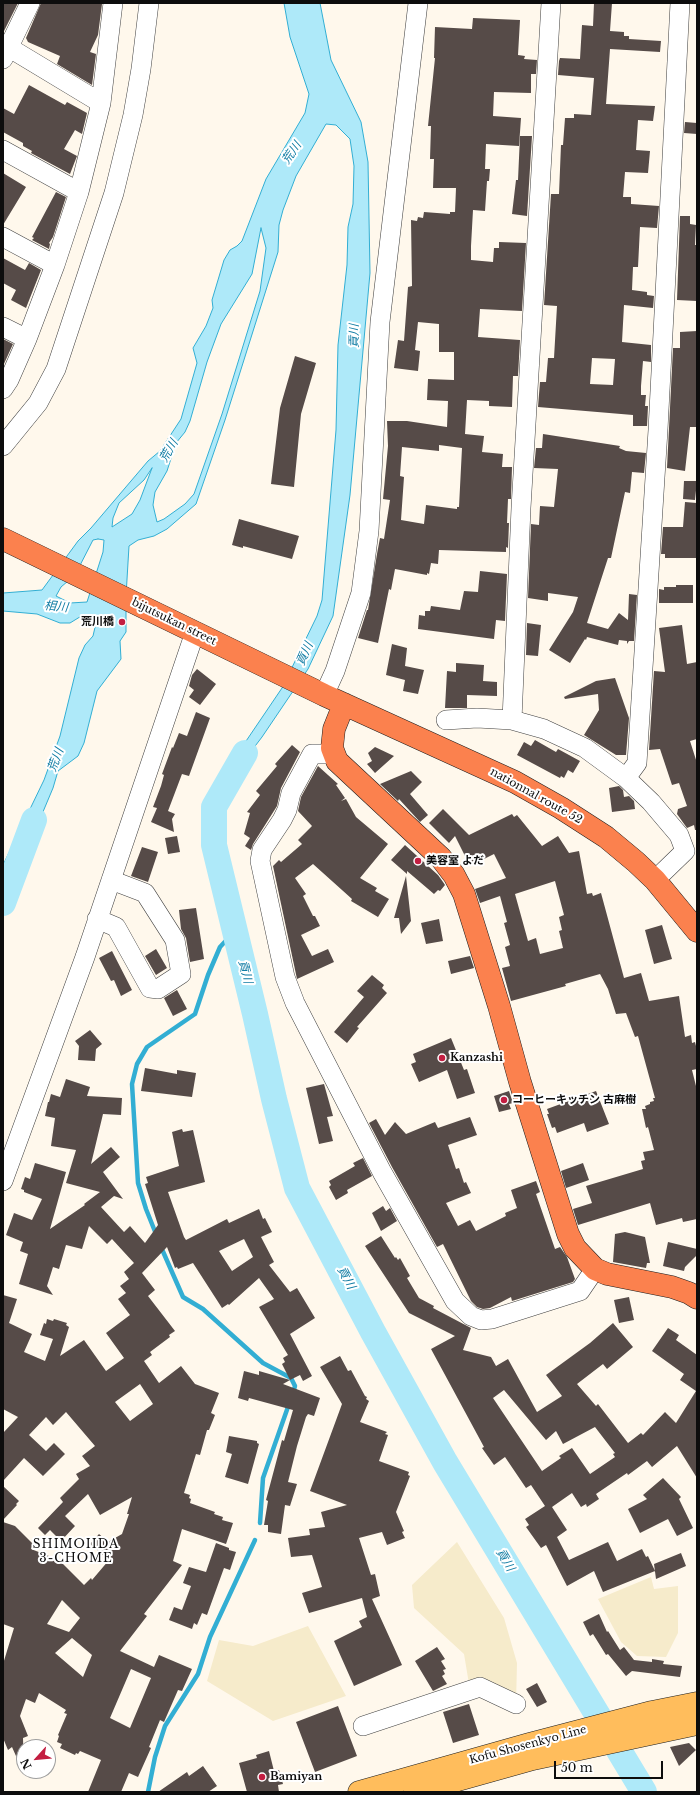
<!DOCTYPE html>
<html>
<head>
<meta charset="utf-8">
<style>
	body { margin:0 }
	#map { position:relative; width:700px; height:1795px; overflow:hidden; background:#fff8ec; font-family:"Libre Baskerville",serif }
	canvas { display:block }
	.frame { position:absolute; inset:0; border:4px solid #0d0d0d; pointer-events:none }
	.north { position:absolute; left:16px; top:1739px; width:40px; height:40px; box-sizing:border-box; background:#fff; border:1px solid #9e9e9e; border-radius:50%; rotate:243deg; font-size:11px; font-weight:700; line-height:16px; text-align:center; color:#0d0d0d }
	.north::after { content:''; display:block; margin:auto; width:14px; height:18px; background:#c31e41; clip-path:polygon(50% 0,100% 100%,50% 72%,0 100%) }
	.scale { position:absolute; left:554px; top:1761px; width:109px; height:18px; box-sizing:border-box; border:2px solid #0d0d0d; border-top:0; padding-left:5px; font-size:12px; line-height:14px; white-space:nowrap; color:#0d0d0d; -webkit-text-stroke:3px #fff; paint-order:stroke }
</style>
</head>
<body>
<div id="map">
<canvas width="700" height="1795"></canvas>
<div class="frame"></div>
<div class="north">N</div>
<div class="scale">50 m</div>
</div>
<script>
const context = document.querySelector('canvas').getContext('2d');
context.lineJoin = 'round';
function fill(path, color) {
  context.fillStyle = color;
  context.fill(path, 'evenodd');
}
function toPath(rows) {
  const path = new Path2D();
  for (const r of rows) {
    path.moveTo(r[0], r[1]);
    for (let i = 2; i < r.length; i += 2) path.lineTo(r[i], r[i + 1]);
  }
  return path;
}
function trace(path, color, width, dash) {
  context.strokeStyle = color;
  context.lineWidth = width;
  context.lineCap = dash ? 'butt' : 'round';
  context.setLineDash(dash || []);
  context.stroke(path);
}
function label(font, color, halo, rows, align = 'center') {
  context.font = font + ' "Libre Baskerville","Noto Sans JP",serif';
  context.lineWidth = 4;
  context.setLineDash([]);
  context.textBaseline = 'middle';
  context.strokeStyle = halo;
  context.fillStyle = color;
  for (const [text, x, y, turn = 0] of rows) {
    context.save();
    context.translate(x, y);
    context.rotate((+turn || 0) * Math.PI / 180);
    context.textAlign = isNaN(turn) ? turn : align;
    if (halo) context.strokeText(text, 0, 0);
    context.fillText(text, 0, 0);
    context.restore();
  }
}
fill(toPath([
	[457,1542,504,1618,517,1663,516,1704,470,1690,464,1654,414,1608,412,1585],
	[651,1577,654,1589,678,1586,678,1633,666,1657,637,1656,621,1642,598,1599],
	[308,1626,346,1696,273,1721,207,1681,219,1640,253,1646]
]), '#f6ebcb');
const water = toPath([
	[284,3,320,3,331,60,361,122,368,162,370,273,350,495,333,616,308,669,262,737,227,783,242,747,282,688,317,616,322,600,336,430,338,345,347,265,348,227,353,204,354,166,350,139,336,125,326,124,296,176,283,210,279,225,278,252,225,420,196,504,167,529,154,536,138,540,129,546,126,596,126,632,120,641,121,659,97,691,84,743,78,756,58,771,53,788,32,838,25,849,10,865,3,896,3,865,44,780,60,736,79,658,85,645,93,636,96,623,89,616,83,615,70,623,60,623,37,614,3,611,3,593,42,590,78,541,91,528,148,461,160,451,181,419,197,363,193,348,206,326,213,308,212,300,224,260,230,250,237,246,242,241,266,179,305,113,309,94,290,37,284,3],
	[261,228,266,248,260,291,222,414,194,494,185,504,164,519,157,522,153,505,155,492,167,471,176,443,185,432,190,421,207,362,221,324,252,274,261,228],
	[152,468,140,500,132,514,112,527,113,518,119,503,144,480,152,468],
	[98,539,104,540,103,552,87,602,70,603,56,596,61,587,75,575,93,540,98,539]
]);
fill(water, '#aee9f9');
trace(water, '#32aed3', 1);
trace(toPath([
	[156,1234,146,1209,138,1183,132,1084,137,1064,147,1047,195,1014,208,975,220,947,234,932],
	[161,1247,183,1297,203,1309,263,1363,291,1378,295,1386,293,1393],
	[260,1523,263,1478,289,1404],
	[148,1792,155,1757,165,1726,198,1674,210,1637,255,1540]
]), '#32aed3', 4.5);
trace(toPath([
	[245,753,214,807,214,845,255,1014,274,1099,297,1188,373,1332,445,1462,644,1792],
	[3,903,34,820]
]), '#aee9f9', 26);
fill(toPath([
	[3,3,18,3,3,33],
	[41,3,102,4,98,35,90,52,96,54,92,85,57,64,60,56,28,42,26,38],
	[594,3,612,3,610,31,624,32,624,36,629,36,629,39,661,41,660,52,610,49,606,104,655,106,653,121,638,120,636,150,650,151,648,173,625,172,623,197,631,197,631,204,659,206,657,228,640,227,638,267,633,267,632,290,647,292,647,295,654,296,653,308,624,305,622,342,651,345,651,362,643,361,641,386,641,395,646,395,645,406,648,406,647,426,633,426,633,415,538,407,540,382,546,382,548,358,554,358,557,306,544,305,551,194,559,194,561,145,563,145,565,118,574,118,574,114,591,115,594,78,558,75,559,61,560,58,580,59,582,25,593,26],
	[592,358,615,359,613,385,590,384],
	[473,18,520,20,518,55,525,56,524,59,537,60,536,74,531,74,531,93,494,92,493,116,521,118,519,146,486,144,485,169,490,169,489,181,487,181,485,211,473,210,471,246,471,260,493,262,494,248,499,248,499,242,526,243,522,311,480,309,478,337,520,340,518,376,513,376,512,407,489,406,489,401,467,400,465,434,484,436,482,452,503,454,502,467,512,467,511,499,508,499,507,523,509,523,508,548,506,547,506,552,439,550,438,564,431,563,429,574,427,573,427,575,395,569,391,590,389,589,378,643,358,638,367,610,368,610,377,554,380,538,384,539,390,500,383,499,388,446,387,421,407,421,447,427,448,401,427,400,428,379,454,380,454,352,439,352,439,324,418,322,415,350,420,351,418,371,394,368,398,340,404,341,408,287,412,286,411,220,417,221,418,217,423,218,424,212,450,214,450,212,455,212,456,188,433,188,434,159,430,159,431,126,428,126,435,58,434,58,435,27,472,29],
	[439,445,462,448,459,507,457,507,457,509,426,505,424,524,401,520,404,477,400,476,402,447,439,451],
	[29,85,65,105,67,102,87,113,82,134,75,130,64,149,77,156,70,174,31,153,32,151,23,146,23,143,3,132,3,108,14,114],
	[685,122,697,123,697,134,684,133],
	[520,136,532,136,527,216,512,214,516,180,518,180],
	[3,173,26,187,3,225],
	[56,192,66,197,53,237,49,243,50,244,49,249,32,240,34,238,32,237],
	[680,216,690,216,690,224,696,225,695,245,697,245,697,301,677,300],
	[3,258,25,270,29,263,41,270,26,308,11,300,16,290,3,283],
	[697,331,697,427,690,427,685,471,667,468,673,348,680,348,680,332],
	[3,339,13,344,3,366],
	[295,356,316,363,301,414,294,487,271,484,280,408],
	[543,434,620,446,619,448,626,451,646,453,644,473,632,472,630,493,625,492,611,558,608,558,587,623,608,629,619,613,628,620,629,594,637,595,634,641,629,641,627,644,627,641,619,640,618,645,587,637,586,640,585,639,570,663,549,650,573,612,578,597,548,593,548,601,528,598,531,524,539,525,540,506,554,507,558,469,534,468,536,448,542,448],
	[684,481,697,481,695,500,683,499],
	[685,502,697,503,697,558,665,558,665,554,661,554,663,527,683,527],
	[239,519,299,536,292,559,243,546,243,548,232,545],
	[480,571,507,574,505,621,496,620,494,639,418,629,419,615,425,616,425,611,430,611,431,606,460,610,464,591,478,592],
	[676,585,693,585,693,603,659,603,659,589,664,590,664,587,676,587],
	[527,623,541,625,538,656,526,655],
	[682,625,687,664,697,662,697,739,690,741,697,763,697,830,695,830,694,825,687,828,677,814,678,809,687,806,679,783,672,785,660,749,649,750,654,671,665,672,659,628],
	[392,644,407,648,405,666,424,670,418,694,403,691,405,680,386,675],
	[456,663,484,665,483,681,497,682,497,696,467,695,467,708,445,708,447,671,456,672],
	[197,669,216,684,200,705,189,697,194,690,189,686,192,675],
	[615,678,629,718,626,755,616,755,584,735,599,710,598,694,565,699,564,697,596,681],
	[196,712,210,718,189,776,182,774,168,811,175,814,172,819,174,832,151,822,157,808,153,807,161,786,164,775,162,774,172,747,173,748,179,733,187,736],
	[535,740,556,752,558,749,580,761,573,773,568,770,564,778,561,776,560,778,517,755,524,742,531,746],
	[292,745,300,752,281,788,277,806,272,814,253,844,251,850,245,846,250,838,244,834,250,813,247,812,260,795,256,791,277,766,275,764],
	[375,747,394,756,375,773,367,764,372,761,368,753],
	[318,766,338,784,336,785,345,798,341,801,346,799,356,817,388,844,360,878,377,888,375,891,389,899,378,917,351,901,352,899,313,864,295,878,306,894,303,896,313,916,315,916,320,926,301,935,312,956,328,949,334,962,297,979,273,866,279,860,281,862,302,844,298,840,312,826,298,811,301,797],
	[411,771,422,782,410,794,428,815,420,822,399,799,398,801,380,784],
	[619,786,623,790,624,797,629,796,634,801,635,809,612,812,609,788],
	[443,809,469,835,512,814,514,817,517,815,542,846,558,836,569,853,579,851,587,894,592,893,593,896,601,893,624,978,641,973,649,1001,679,996,685,1037,691,1035,692,1043,695,1042,697,1050,697,1069,692,1070,697,1090,697,1219,683,1222,682,1218,656,1225,650,1203,578,1225,573,1209,592,1203,586,1186,643,1169,641,1161,645,1160,643,1152,654,1150,648,1127,646,1128,642,1109,646,1109,645,1106,650,1104,650,1102,654,1101,653,1098,655,1098,638,1036,635,1037,626,1013,616,1014,608,989,600,974,565,984,566,986,511,1001,502,968,510,966,505,947,510,945,504,923,507,922,500,896,480,903,475,889,506,878,494,854,470,866,455,836,449,843,429,823],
	[555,881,564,915,559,917,562,930,559,931,563,948,540,954,536,938,528,941,515,894],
	[177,836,180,852,168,854,165,838],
	[405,845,438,875,443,882,445,885,440,891,438,890,434,894,407,871,407,874,391,860],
	[142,847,158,852,148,882,131,876],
	[406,876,411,921,401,934,399,918,394,918],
	[196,908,204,959,190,962,186,938,181,929,179,910],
	[439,919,443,941,426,944,421,923],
	[662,925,672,959,654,964,645,930],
	[156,949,167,968,156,975,145,956],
	[112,951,132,990,121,996,114,980,111,981,99,958],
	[470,956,474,968,451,974,448,961],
	[372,975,384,985,382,988,387,993,357,1027,359,1028,347,1043,334,1032,364,997,357,991],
	[177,990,187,1009,173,1016,164,998],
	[90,1030,102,1044,96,1049,95,1061,78,1060,79,1046,75,1041],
	[451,1038,464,1070,467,1069,475,1093,457,1099,447,1070,419,1082,411,1064,416,1062,413,1054],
	[145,1068,177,1074,177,1070,196,1073,192,1097,141,1091],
	[66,1079,90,1087,87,1096,122,1098,121,1115,103,1114,91,1164,111,1147,120,1157,103,1172,123,1199,114,1196,101,1207,124,1232,130,1226,145,1243,158,1225,145,1184,148,1183,146,1177,179,1166,172,1132,182,1129,183,1132,193,1130,205,1182,168,1192,184,1237,186,1240,227,1219,229,1223,259,1209,263,1219,265,1218,272,1232,261,1237,274,1262,269,1265,290,1292,297,1288,315,1318,290,1334,312,1376,303,1381,300,1375,290,1380,282,1364,285,1362,283,1358,288,1355,259,1307,274,1299,259,1278,229,1305,228,1304,222,1308,193,1263,178,1269,177,1267,175,1268,167,1247,142,1273,155,1290,148,1296,175,1331,169,1335,170,1337,150,1352,152,1355,144,1361,159,1383,181,1366,195,1384,219,1393,211,1413,215,1415,209,1430,207,1430,200,1455,196,1454,184,1493,190,1495,189,1498,191,1499,190,1503,215,1512,214,1514,223,1517,222,1520,233,1523,226,1544,182,1529,173,1561,182,1565,144,1614,147,1616,120,1651,154,1667,159,1655,192,1669,182,1691,178,1690,164,1722,160,1720,149,1747,151,1748,138,1777,129,1773,121,1792,88,1792,101,1760,80,1751,78,1754,76,1753,75,1755,60,1748,62,1744,57,1742,59,1736,58,1735,67,1714,64,1713,66,1710,39,1693,35,1703,26,1699,20,1716,28,1736,23,1738,24,1774,12,1747,8,1750,3,1738,3,1664,14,1628,3,1624,3,1522,15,1526,33,1544,31,1549,59,1560,84,1585,91,1578,92,1580,109,1560,90,1544,99,1534,108,1542,122,1534,129,1514,127,1514,132,1497,100,1515,88,1494,65,1516,75,1526,61,1541,50,1530,45,1535,38,1528,63,1502,60,1498,79,1479,76,1474,90,1466,82,1456,95,1446,66,1412,53,1425,46,1417,29,1435,46,1451,54,1443,65,1454,43,1476,24,1458,3,1481,3,1433,18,1417,3,1409,3,1295,17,1299,9,1323,32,1334,24,1352,45,1361,53,1339,40,1335,44,1323,46,1324,47,1319,53,1321,54,1319,67,1323,66,1325,69,1327,60,1356,84,1340,106,1371,124,1358,106,1333,130,1315,118,1299,126,1293,120,1286,129,1279,124,1272,134,1263,112,1239,107,1244,89,1226,82,1249,66,1245,59,1269,53,1267,47,1286,53,1295,19,1284,28,1254,20,1251,23,1242,6,1235,14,1213,32,1220,42,1199,24,1192,24,1190,21,1189,25,1177,30,1179,35,1163,66,1172,50,1229,85,1205,84,1204,100,1192,66,1183,76,1150,51,1146,55,1118,45,1116,48,1102,49,1102,51,1094,60,1097],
	[244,1239,253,1257,232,1271,219,1251],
	[140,1384,153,1404,130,1421,115,1402],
	[62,1600,80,1618,69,1632,47,1624],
	[72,1638,92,1655,83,1677,55,1653],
	[131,1669,151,1678,130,1728,110,1718],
	[324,1084,333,1116,327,1117,333,1141,319,1144,306,1088],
	[509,1091,513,1103,509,1104,511,1109,499,1112,494,1096],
	[596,1091,609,1124,587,1132,584,1123,557,1133,555,1127,552,1128,547,1114,549,1114,547,1109],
	[470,1117,477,1135,448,1145,456,1169,459,1168,464,1183,466,1182,471,1193,446,1203,458,1226,470,1220,476,1231,506,1216,505,1213,517,1208,511,1190,536,1181,540,1192,536,1194,555,1249,560,1247,567,1257,575,1279,573,1282,512,1301,511,1297,490,1308,483,1309,477,1307,471,1301,443,1244,437,1247,392,1167,369,1123,376,1119,385,1135,395,1122,406,1134,435,1122,438,1128],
	[363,1158,372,1176,347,1190,348,1193,336,1200,329,1187,331,1185,329,1181,355,1166,353,1163],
	[583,1163,589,1180,566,1188,561,1171],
	[383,1206,386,1211,390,1208,397,1221,381,1231,372,1213],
	[625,1232,645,1237,650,1263,647,1263,646,1268,613,1262,615,1234],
	[381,1236,395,1258,396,1257,398,1260,400,1258,410,1276,407,1278,419,1298,434,1306,433,1308,471,1328,463,1350,491,1357,496,1366,508,1359,537,1412,562,1396,546,1375,590,1343,613,1323,633,1347,607,1369,603,1364,577,1384,596,1406,598,1404,628,1443,641,1433,643,1435,665,1412,676,1423,696,1391,680,1380,684,1374,652,1351,668,1328,679,1335,676,1340,697,1355,697,1478,677,1446,652,1467,647,1461,628,1475,627,1473,596,1494,599,1499,587,1507,586,1504,581,1507,572,1493,552,1507,567,1530,557,1537,569,1560,608,1542,617,1561,642,1549,646,1557,648,1556,655,1571,603,1592,594,1571,567,1586,546,1545,541,1548,526,1527,529,1525,525,1519,545,1506,531,1485,526,1488,505,1457,494,1465,482,1448,484,1447,431,1349,455,1336,409,1313,365,1246],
	[504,1390,546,1440,556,1431,563,1444,595,1427,615,1453,613,1454,615,1457,590,1474,572,1448,559,1456,561,1458,542,1471,493,1398],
	[668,1242,697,1249,697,1255,685,1267,684,1271,663,1266],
	[629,1297,634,1320,619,1323,614,1300],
	[340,1356,348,1371,351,1370,365,1396,367,1397,366,1399,369,1401,360,1422,387,1432,385,1434,388,1435,379,1461,409,1472,408,1475,410,1476,396,1512,404,1531,402,1532,405,1538,387,1545,382,1532,359,1538,371,1575,375,1574,380,1596,372,1599,402,1665,354,1686,334,1641,362,1627,359,1621,367,1617,362,1598,309,1613,302,1593,322,1587,312,1555,291,1557,288,1538,310,1535,309,1529,325,1527,321,1512,347,1505,310,1491,342,1404,320,1367],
	[244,1371,259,1375,259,1371,290,1380,283,1384,320,1398,314,1416,308,1414,306,1417,297,1446,288,1482,297,1484,290,1506,285,1505,281,1534,268,1532,268,1525,264,1525,268,1501,266,1500,282,1440,284,1441,293,1410,249,1398,248,1401,238,1398],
	[229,1436,257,1441,257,1443,259,1444,248,1484,225,1477,232,1454,226,1452],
	[663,1478,681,1497,679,1499,693,1528,677,1536,668,1519,640,1533,628,1509,647,1499,643,1495],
	[3,1486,19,1501,16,1504,17,1505,3,1520],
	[216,1543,229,1548,229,1550,236,1552,230,1570,224,1568,207,1615,202,1613,197,1625,194,1623,192,1629,169,1620,174,1607,182,1610,191,1586,183,1583,189,1567,206,1572],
	[681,1553,686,1566,656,1579,654,1564],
	[599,1614,607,1632,608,1631,620,1650,624,1647,634,1660,652,1662,652,1659,664,1661,663,1664,682,1666,680,1677,632,1671,626,1676,608,1654,606,1655,593,1634,590,1636,583,1622],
	[437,1647,445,1659,441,1661,446,1669,443,1670,445,1674,442,1676,447,1684,433,1691,415,1661],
	[537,1683,547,1702,537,1707,526,1689],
	[469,1704,479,1735,453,1743,443,1712],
	[338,1706,357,1756,315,1772,296,1722],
	[689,1743,696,1750,679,1766,670,1747],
	[269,1751,274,1771,279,1770,283,1784,278,1785,279,1792,247,1792,239,1763,257,1758,256,1755],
	[203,1766,217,1786,208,1792,158,1792,187,1772,189,1776]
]), '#564b48');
const minor = toPath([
	[3,44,101,103],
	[3,59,30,3],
	[3,150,79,192],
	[3,237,55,265],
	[3,327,27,339],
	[3,389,9,380,27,339,55,265,79,192,101,103,113,3],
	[3,446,38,403,56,369,114,193,133,115,141,69,149,3],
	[324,695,335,671,361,593,369,531,380,322,418,3],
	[446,720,477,718,512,720,544,729,585,748,626,778,651,802,679,835,685,851,655,880],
	[512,720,521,508,551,3],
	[334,754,312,754,291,793,287,810,282,820,262,850,260,861,285,977,295,1003,382,1172,455,1301,471,1316,481,1320,492,1319,580,1291,595,1269],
	[626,778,637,763,658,430,680,3],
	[97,919,116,927,150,988,158,989,181,974,175,940,145,893,111,880],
	[3,1181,85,957,195,632],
	[363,1726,480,1687,516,1704]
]);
const major = toPath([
	[359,1792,529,1744,652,1712,697,1703],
	[415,1792,533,1759,697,1724]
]);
const highway = toPath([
	[3,539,324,695,515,782,561,808,606,837,636,862,655,880,697,931],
	[344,704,334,729,332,748,337,761,441,858,454,875,464,894,499,1006,520,1082,568,1234,575,1248,595,1269,607,1274,672,1287,689,1293,697,1298]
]);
trace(minor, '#404040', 20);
trace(major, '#1e1e1e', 23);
trace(highway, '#1e1e1e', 23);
trace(minor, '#fff', 19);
trace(major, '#ffbd5c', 22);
trace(highway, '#fb814e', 22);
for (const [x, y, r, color] of [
	[122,622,4,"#c31e41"],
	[418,861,4,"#c31e41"],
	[442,1058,4,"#c31e41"],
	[504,1100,4,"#c31e41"],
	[262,1777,4,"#c31e41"]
]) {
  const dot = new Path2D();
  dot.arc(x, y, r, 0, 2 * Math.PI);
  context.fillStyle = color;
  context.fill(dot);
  trace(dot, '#fff', 1.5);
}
label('bold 11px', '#0d0d0d', '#fff', [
	["荒川橋",114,622,"right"],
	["美容室 よだ",426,861],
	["Kanzashi",450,1058],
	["コーヒーキッチン 古麻樹",512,1100],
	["Bamiyan",270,1777]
], 'left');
label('11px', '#0d0d0d', '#fff', [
	["bijutsukan street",174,622,26],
	["nationnal route 52",536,796,29],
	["Kofu Shosenkyo Line",528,1745,-15]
]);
label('italic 12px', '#107ca4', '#fff', [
	["荒川",292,153,-56],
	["貢川",355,336,-90],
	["荒川",169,451,-60],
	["相川",56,607,6],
	["貢川",305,654,-66],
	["荒川",56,760,-70],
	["貢川",245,972,76],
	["貢川",346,1278,62],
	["貢川",505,1560,59]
]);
context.letterSpacing = '1px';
label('12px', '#0d0d0d', '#fff', [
	["SHIMOIIDA",76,1545],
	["3-CHOME",76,1559]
]);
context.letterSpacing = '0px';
</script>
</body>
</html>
